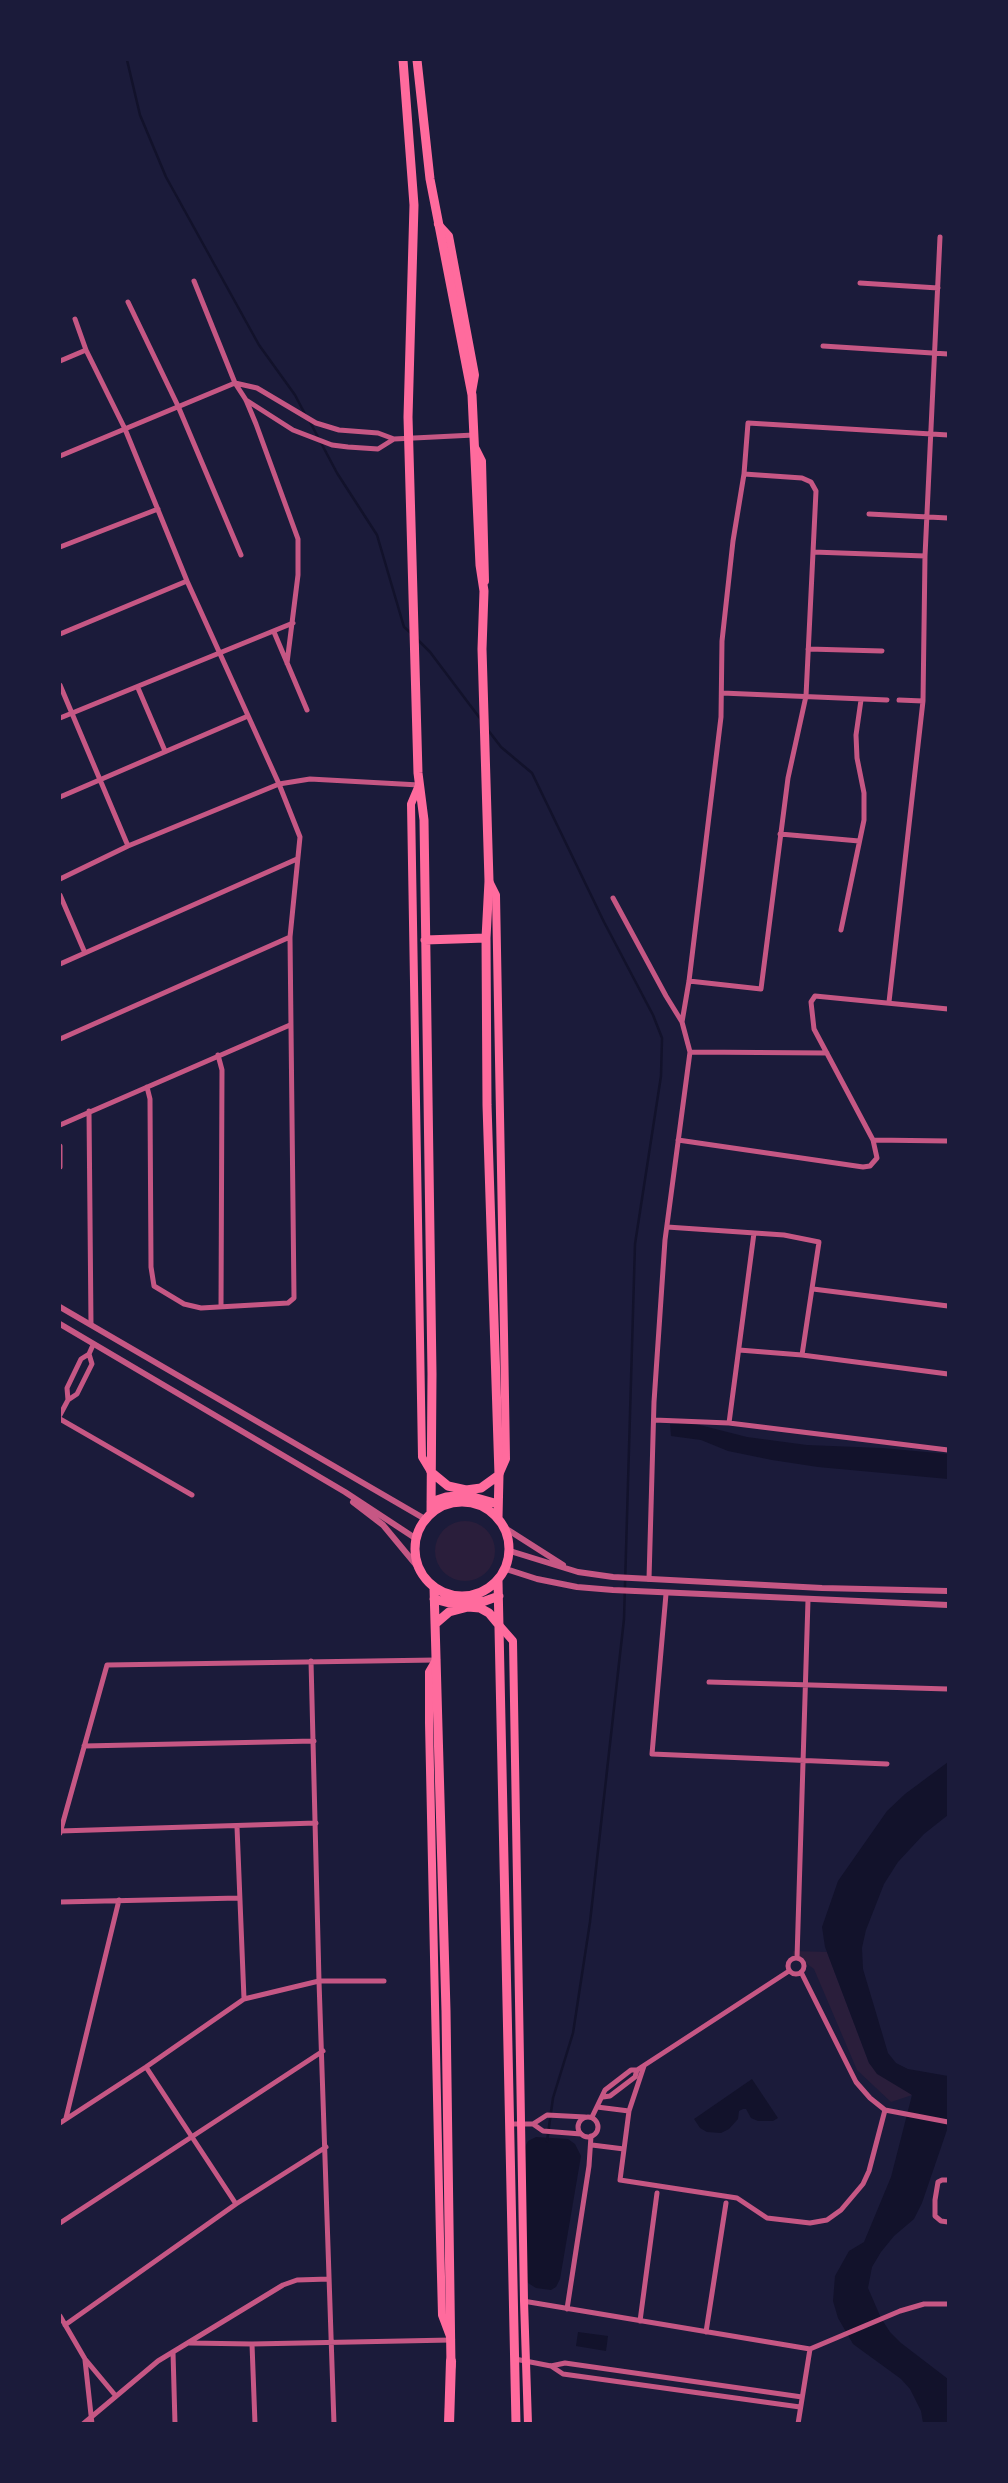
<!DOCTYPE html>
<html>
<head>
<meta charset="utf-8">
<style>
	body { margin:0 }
	#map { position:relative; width:1008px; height:2483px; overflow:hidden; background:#1b1b3a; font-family:"Noto Sans",sans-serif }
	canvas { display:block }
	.frame { position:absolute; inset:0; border:61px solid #1b1b3a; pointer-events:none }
</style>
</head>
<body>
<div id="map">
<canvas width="1008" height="2483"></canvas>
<div class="frame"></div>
</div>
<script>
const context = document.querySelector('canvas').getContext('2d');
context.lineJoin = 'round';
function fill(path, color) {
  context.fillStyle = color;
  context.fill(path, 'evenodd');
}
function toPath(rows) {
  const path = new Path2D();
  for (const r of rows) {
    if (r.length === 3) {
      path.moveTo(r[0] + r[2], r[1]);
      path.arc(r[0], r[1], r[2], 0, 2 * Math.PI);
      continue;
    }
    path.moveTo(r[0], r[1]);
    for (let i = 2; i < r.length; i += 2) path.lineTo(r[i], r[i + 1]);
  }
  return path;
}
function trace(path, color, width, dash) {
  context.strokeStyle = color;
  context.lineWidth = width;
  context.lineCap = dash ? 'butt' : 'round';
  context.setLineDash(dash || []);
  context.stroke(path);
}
fill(toPath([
	[465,1551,30],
	[793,1951,827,1952,869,2063,912,2095,891,2102,857,2070,814,1969,799,1958,792,1957]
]), '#2a1e3b');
fill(toPath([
	[688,1422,747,1437,807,1445,882,1448,948,1454,948,1479,818,1467,772,1460,728,1451,701,1440,671,1436,670,1424],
	[948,1762,948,1815,924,1834,898,1862,884,1884,866,1930,862,1948,863,1969,888,2053,896,2063,908,2069,948,2076,948,2127,922,2203,914,2219,894,2236,881,2252,872,2267,868,2288,881,2318,890,2332,901,2343,948,2379,948,2423,923,2423,921,2411,910,2389,901,2379,853,2344,838,2318,833,2301,835,2276,849,2251,864,2242,891,2177,912,2095,877,2074,869,2063,825,1947,822,1927,838,1881,887,1811,905,1794],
	[752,2079,778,2118,773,2121,758,2121,751,2118,746,2109,743,2109,739,2111,738,2119,729,2129,721,2133,707,2132,700,2128,694,2119],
	[536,2137,568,2139,575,2144,581,2156,560,2279,556,2287,551,2290,536,2288,528,2283,526,2279,524,2149,528,2141],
	[578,2332,608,2336,606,2351,576,2346]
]), '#12122b');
trace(toPath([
	[127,60,140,115,166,177,259,345,295,395,306,416],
	[310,422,337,473,377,535,404,627,412,634],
	[417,639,430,652,482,721],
	[488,730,501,747,532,773,604,922,653,1015,662,1038,661,1076,635,1244,624,1619,590,1922,573,2033,553,2098,547,2141]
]), '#12122b', 2.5);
trace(toPath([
	[194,281,235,383,246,400,256,424,298,539,298,575,287,663],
	[860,283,938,288],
	[128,302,178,406,241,555],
	[75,319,86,350,125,429,187,581,279,784,300,837,290,937,294,1298,288,1303,201,1308,184,1304,154,1286,151,1267,150,1099,147,1087],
	[823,346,948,354],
	[60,361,86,350],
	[235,383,257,388,316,423,339,430,378,433,394,439],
	[246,400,293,430,332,445,348,447,378,449,394,439,474,435],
	[60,456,235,383],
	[869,514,948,518],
	[60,547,158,509],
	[813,552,925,556],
	[274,632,307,710],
	[60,634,187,581],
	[808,649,882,651],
	[60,685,128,846],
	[138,688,165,751],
	[722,693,887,700],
	[899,700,923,701],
	[60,718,293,623],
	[60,797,248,716],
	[780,834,859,841],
	[60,879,128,846,279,784,310,779,419,785],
	[60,895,85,953],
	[613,898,666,996,682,1022,690,1052,665,1240,654,1402,649,1579],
	[841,930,864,820,864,793,857,758,856,735,861,700],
	[60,964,297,859],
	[689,981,761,989,788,778,806,696,816,491,811,482,802,478,744,474],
	[889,1002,923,701,925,556,940,237],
	[682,1022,689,981,721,717,722,641,733,541,744,474,748,423,948,435],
	[60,1039,290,937],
	[690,1052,827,1053],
	[218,1055,222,1070,221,1307],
	[89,1111,91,1325],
	[60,1125,290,1025],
	[678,1140,863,1167,870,1166,877,1158,873,1140,814,1029,811,1002,815,996,948,1009],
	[873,1140,948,1141],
	[60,1146,60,1167],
	[667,1227,784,1235,819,1242,802,1355],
	[813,1289,948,1306],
	[739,1350,802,1355,948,1374],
	[68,1400,67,1388,81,1359,89,1354,93,1345],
	[60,1415,68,1400,77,1394,92,1364,89,1354],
	[60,1419,192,1495],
	[654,1420,729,1423,948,1450],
	[729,1423,754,1233],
	[666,1594,652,1754,887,1764],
	[311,1661,319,1981,334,2424],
	[709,1682,948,1689],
	[84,1746,314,1741],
	[237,1827,244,1999],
	[60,1831,316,1823],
	[60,1833,107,1665,436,1660],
	[60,1902,239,1898],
	[796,1966,8],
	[797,1958,808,1600],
	[801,1972,856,2082,870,2098,885,2110,948,2122],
	[146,2067,236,2204],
	[603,2097,610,2096,635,2077,637,2070],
	[597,2107,629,2111,620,2180,737,2198,767,2218,810,2223,827,2220,841,2210,863,2184,869,2171,885,2110],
	[629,2111,644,2066],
	[588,2127,10],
	[592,2117,605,2090,631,2070,637,2070,789,1971],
	[66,2118,119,1900],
	[60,2123,146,2067,244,1999,319,1981,384,1981],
	[511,2124,533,2124,547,2115,585,2117],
	[533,2124,543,2131,581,2134],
	[592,2145,624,2149],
	[948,2180,942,2180,938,2182,935,2200,935,2216,941,2221,948,2222],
	[60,2223,323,2051],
	[523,2301,810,2349,900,2311,924,2304,948,2304],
	[567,2309,589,2166,591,2136],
	[60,2316,85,2359,115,2395],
	[640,2321,657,2193],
	[65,2325,236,2204,326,2147],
	[706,2332,726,2203],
	[190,2343,252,2344,451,2340],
	[252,2344,255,2424],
	[173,2352,175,2424],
	[515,2359,551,2366,565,2363,802,2397],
	[85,2360,92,2424],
	[551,2366,563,2374,800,2407],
	[83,2424,158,2361,283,2285,297,2280,329,2279],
	[798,2424,810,2349]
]), '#c65784', 5);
trace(toPath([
	[60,1307,425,1519],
	[60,1324,345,1492,415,1538],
	[353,1502,383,1525,417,1566],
	[505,1528,563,1565],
	[510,1551,578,1572,613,1577,822,1588,948,1591],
	[506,1569,537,1579,577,1587,613,1590,948,1605]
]), '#c65784', 6);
trace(toPath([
	[438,224,449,236,475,375,472,392],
	[476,449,482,461,485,581],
	[419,785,411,804,422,1457,431,1472],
	[489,881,496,895,504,1334,506,1459,499,1475],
	[499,1625,513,1641,524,2301,528,2424],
	[436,1660,429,1672,429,1723,440,2238,442,2315,451,2339]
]), '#ff6b9d', 8);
trace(toPath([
	[403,60,414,205,408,417,418,773,424,820,432,1374,431,1513],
	[417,60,430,179,472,395,480,565,484,591,482,649,489,881,486,938,487,1105,499,1475,498,1518],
	[425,940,486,938],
	[431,1472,448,1486,466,1490,481,1488,499,1475],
	[462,1549,47],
	[431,1502,446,1497,466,1495,498,1504],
	[498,1581,516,2424],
	[434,1587,446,2011,451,2366],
	[434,1599,449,1603,468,1604,485,1601,499,1596],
	[435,1624,449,1612,468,1607,480,1608,489,1613,499,1625]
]), '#ff6b9d', 9);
trace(toPath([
	[449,2424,451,2361]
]), '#ff6b9d', 10);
</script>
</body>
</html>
